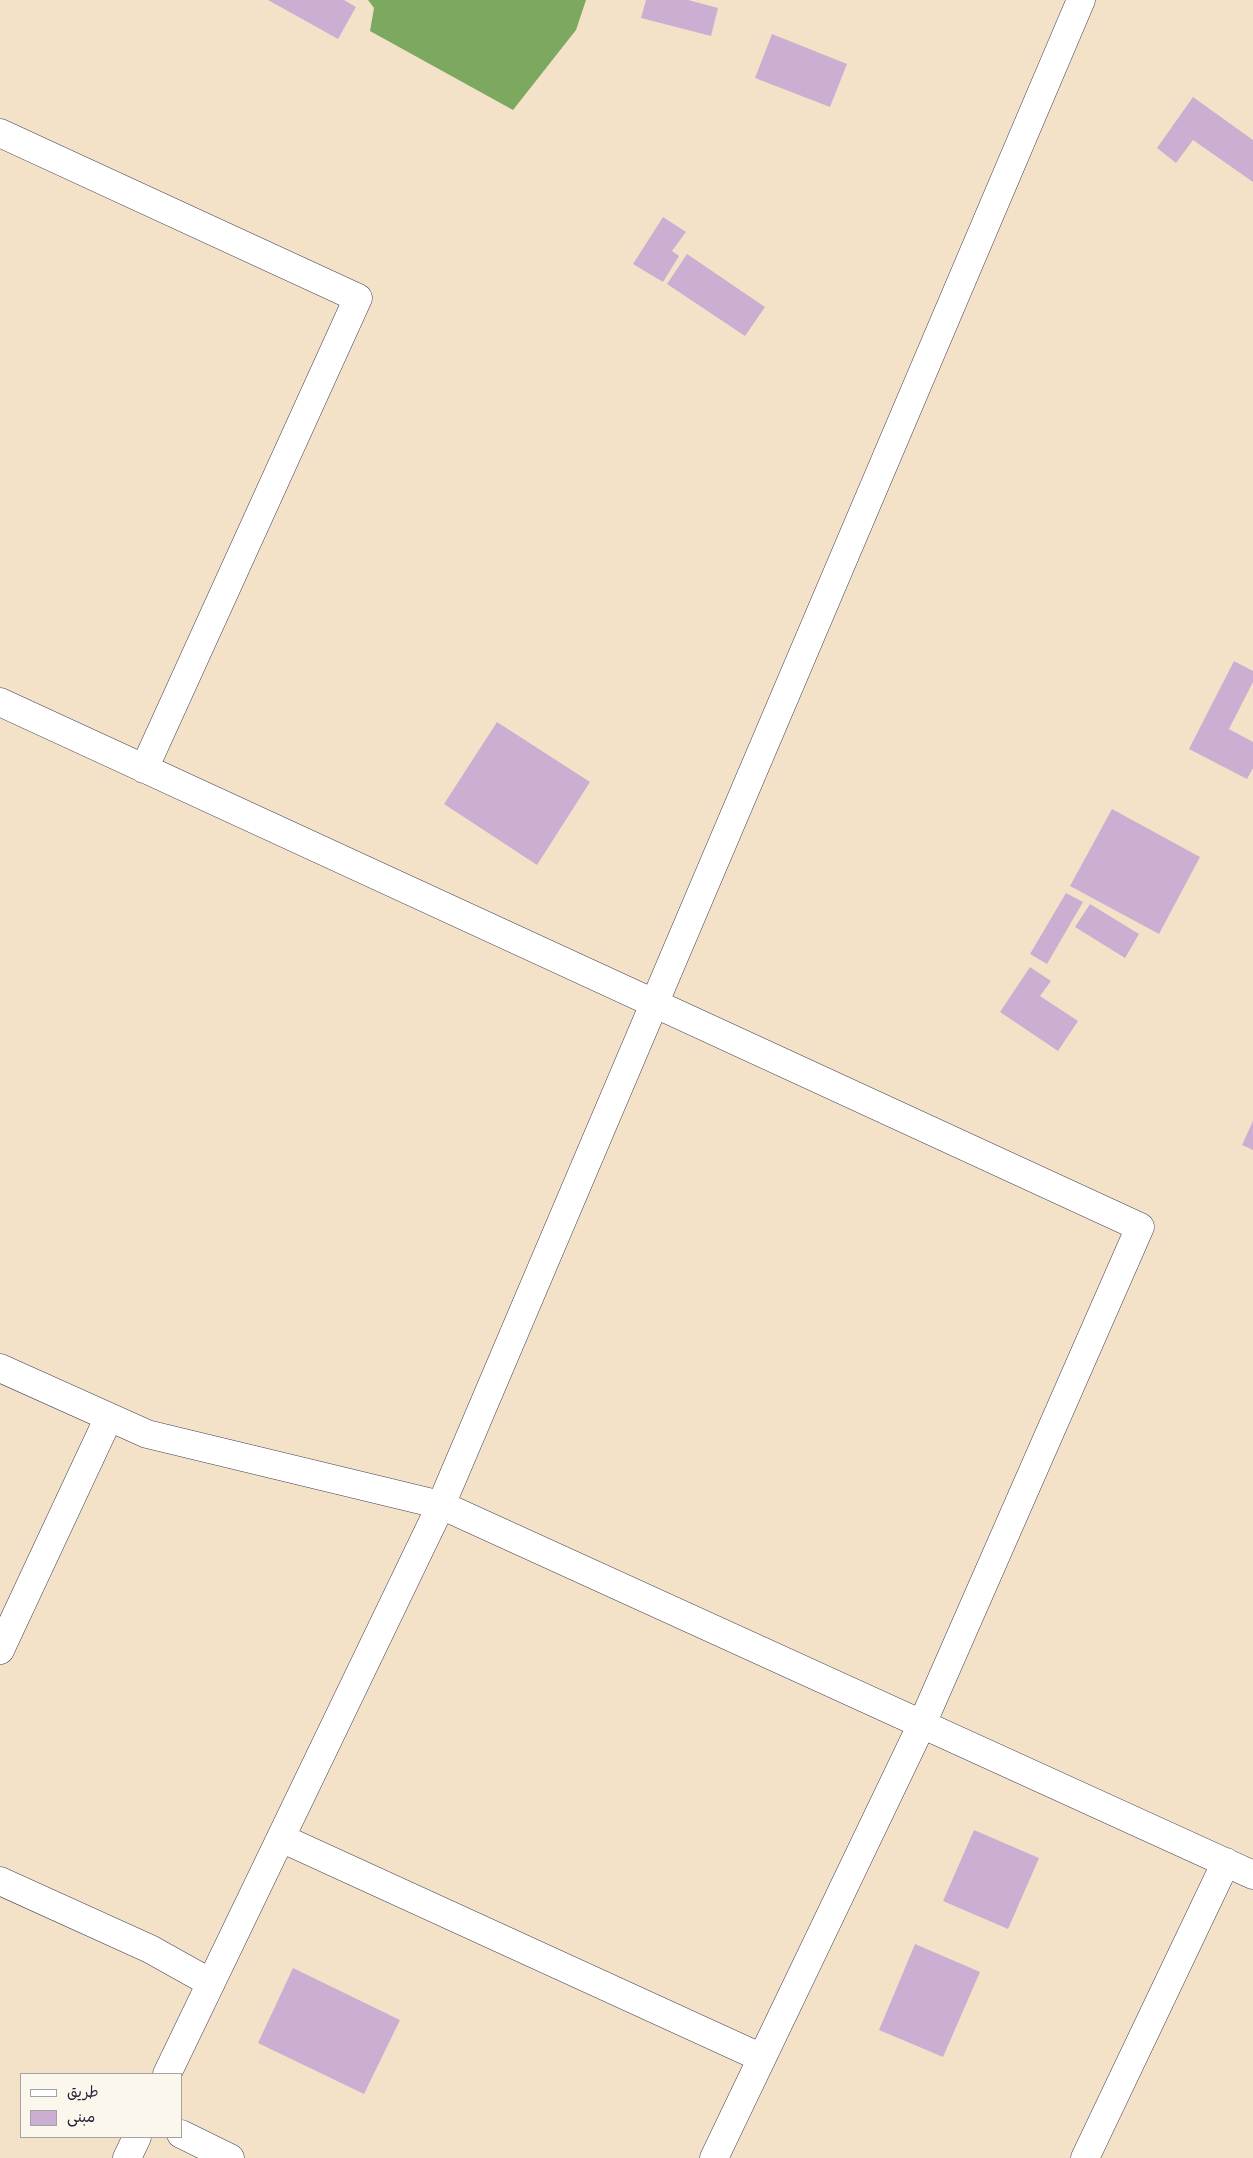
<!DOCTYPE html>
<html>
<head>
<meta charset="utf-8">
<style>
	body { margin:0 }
	#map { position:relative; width:1253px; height:2158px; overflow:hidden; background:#f4e2c8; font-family:"Indie Flower","Playpen Sans Arabic",sans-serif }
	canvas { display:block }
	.legend { position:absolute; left:20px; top:2073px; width:162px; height:65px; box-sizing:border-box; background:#fbf7ec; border:1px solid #a4a2a5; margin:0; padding:6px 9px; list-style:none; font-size:15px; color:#22223b }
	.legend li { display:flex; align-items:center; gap:10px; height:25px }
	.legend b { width:25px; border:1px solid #a4a2a5 }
</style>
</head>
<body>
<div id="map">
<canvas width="1253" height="2158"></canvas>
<ul class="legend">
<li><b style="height:6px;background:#fff"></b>طريق</li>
<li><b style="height:14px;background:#cdaed3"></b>مبنى</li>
</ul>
</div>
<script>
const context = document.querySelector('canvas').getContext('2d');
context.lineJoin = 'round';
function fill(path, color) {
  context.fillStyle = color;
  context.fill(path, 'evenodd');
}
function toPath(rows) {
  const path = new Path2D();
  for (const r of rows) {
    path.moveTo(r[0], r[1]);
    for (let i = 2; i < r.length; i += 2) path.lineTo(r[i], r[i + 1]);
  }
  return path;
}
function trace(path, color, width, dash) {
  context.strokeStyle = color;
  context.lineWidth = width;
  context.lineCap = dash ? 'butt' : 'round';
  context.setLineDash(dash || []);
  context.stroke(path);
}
fill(toPath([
	[368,0,586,0,576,30,513,110,370,31,374,8]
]), '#7ca860');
fill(toPath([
	[268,0,344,0,356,7,338,39],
	[646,0,688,0,718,8,711,36,641,18],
	[772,34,847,64,830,107,755,78],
	[1193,97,1253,140,1253,182,1193,140,1176,163,1157,148],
	[663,217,686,232,672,251,679,256,663,282,633,264],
	[687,254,765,307,745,336,667,284],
	[1234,661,1253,671,1253,682,1229,729,1253,742,1253,768,1247,779,1189,749],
	[497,722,590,782,537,865,444,804],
	[1112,809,1200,857,1159,934,1070,886],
	[1066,893,1083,902,1047,964,1030,954],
	[1090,904,1139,934,1125,958,1075,927],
	[1030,967,1051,981,1040,996,1078,1021,1058,1051,1000,1012],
	[1253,1121,1253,1150,1242,1145],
	[974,1830,1039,1858,1008,1929,943,1901],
	[915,1944,980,1972,943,2057,879,2030],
	[293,1968,400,2020,364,2094,258,2043]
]), '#cdaed3');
const street = toPath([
	[0,133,358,298,144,769],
	[0,702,1140,1227,922,1724,714,2158],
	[0,1368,147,1434,441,1505,1253,1875],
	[0,1650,109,1417],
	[281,1838,762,2058],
	[0,1881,150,1949,211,1983],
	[167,2074,441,1505,1081,0],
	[181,2134,230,2158],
	[127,2158,137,2137],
	[1085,2158,1226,1862]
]);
trace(street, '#423f50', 29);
trace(street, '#fff', 28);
</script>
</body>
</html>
